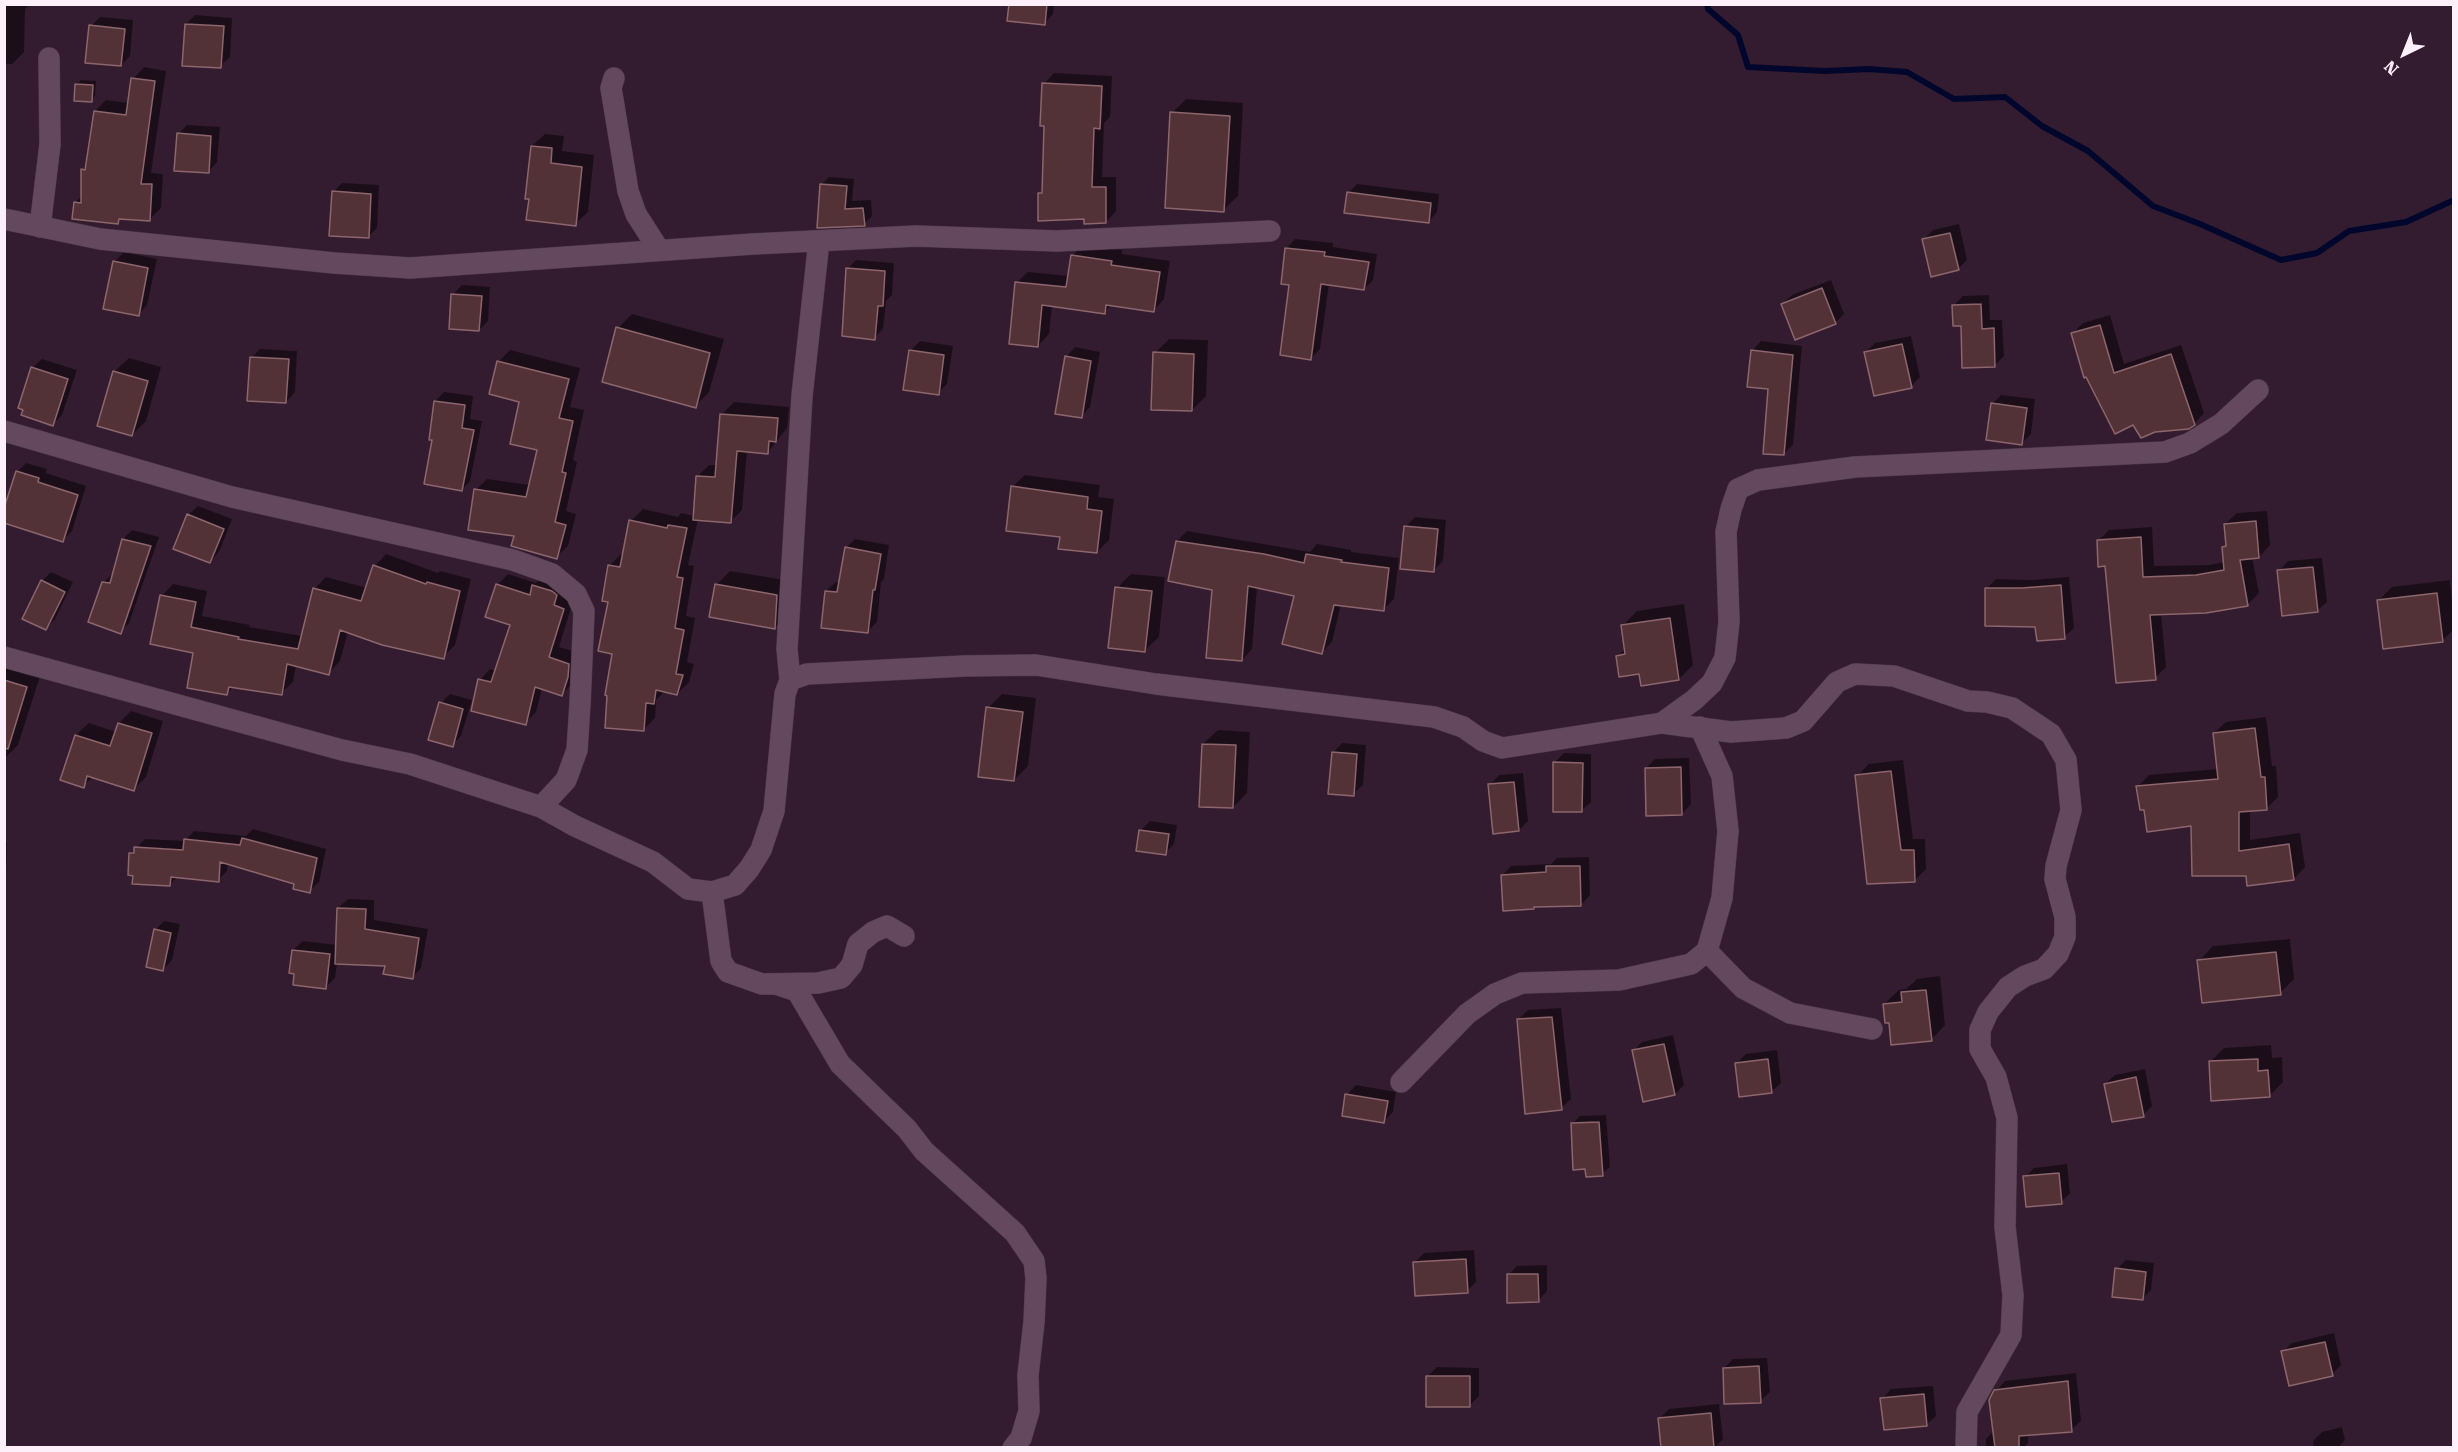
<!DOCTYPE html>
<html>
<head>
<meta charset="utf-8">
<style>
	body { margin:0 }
	#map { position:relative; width:2458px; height:1452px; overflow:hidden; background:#331c2f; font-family:"Roboto Serif",serif }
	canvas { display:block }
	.frame { position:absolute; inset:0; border:6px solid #fef0fa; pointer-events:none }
	.north { position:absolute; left:2374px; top:24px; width:60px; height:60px; -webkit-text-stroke:4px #331c2f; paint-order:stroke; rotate:223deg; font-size:16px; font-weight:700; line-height:24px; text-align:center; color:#fef0fa }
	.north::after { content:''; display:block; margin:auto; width:21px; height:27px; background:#fef0fa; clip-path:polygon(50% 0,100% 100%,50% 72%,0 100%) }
</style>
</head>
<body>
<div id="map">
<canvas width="2458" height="1452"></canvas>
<div class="frame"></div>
<div class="north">N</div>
</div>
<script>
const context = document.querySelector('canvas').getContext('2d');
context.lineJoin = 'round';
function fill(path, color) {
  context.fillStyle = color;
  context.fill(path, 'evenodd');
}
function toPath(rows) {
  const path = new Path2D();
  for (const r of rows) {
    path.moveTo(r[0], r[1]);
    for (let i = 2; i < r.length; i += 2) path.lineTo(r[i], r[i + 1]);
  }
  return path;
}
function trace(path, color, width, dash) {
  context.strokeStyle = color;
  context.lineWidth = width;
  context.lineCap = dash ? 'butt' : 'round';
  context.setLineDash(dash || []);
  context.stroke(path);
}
fill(toPath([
	[4,4,30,4,25,9,24,52,12,64,4,64],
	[1010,4,1054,4,1053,14,1044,24],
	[195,15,232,18,230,57,220,66,186,24],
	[100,17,133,20,130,56,121,65,91,26],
	[144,67,166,71,151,173,163,174,161,208,150,219,122,218,118,223,75,203,82,196,83,170,87,165,95,111,106,100,129,103,133,79],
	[1054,73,1112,76,1110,117,1104,123,1102,177,1116,177,1116,211,1106,222,1085,217,1040,194,1044,190,1044,84],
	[81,80,96,81,95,96,91,101,77,84],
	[1186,99,1243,103,1238,196,1223,210,1172,113],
	[187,125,220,127,217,162,208,172,178,134],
	[545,134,564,136,562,151,594,155,588,212,575,224,532,146],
	[829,177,854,179,852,201,871,200,872,216,864,224,818,226,821,185],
	[342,183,379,185,377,228,368,237,333,192],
	[1357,184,1439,194,1437,212,1428,222,1348,193],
	[1959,224,1967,260,1958,269,1924,239,1933,230],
	[1295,239,1333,243,1333,247,1377,254,1373,280,1364,289,1329,284,1320,349,1311,358,1291,284,1286,249],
	[1083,245,1122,250,1122,254,1170,261,1164,299,1153,311,1112,305,1104,312,1052,305,1049,334,1038,346,1016,283,1028,272,1069,276,1072,256],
	[124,252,157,259,147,305,138,315,115,261],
	[856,260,894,263,892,295,886,301,883,329,874,338,847,269],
	[1831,280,1844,314,1835,323,1782,304,1792,295],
	[462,285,490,287,488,321,479,330,453,294],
	[1989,295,1990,320,2002,320,2004,356,1995,365,1962,324,1954,305,1963,296],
	[632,314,724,339,709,392,695,406,618,328],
	[2110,315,2124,364,2181,345,2204,413,2194,424,2134,423,2073,333,2083,323],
	[1911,336,1920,377,1911,386,1866,352,1875,343],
	[1169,339,1208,340,1206,396,1192,410,1155,353],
	[920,341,953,346,947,384,938,393,910,351],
	[1761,341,1802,346,1793,445,1783,454,1770,388,1752,351],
	[1075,347,1100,352,1090,407,1081,417,1066,357],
	[260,349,297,351,295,392,286,402,251,358],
	[510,350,580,368,570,407,584,410,573,460,577,462,566,511,576,514,568,546,556,557,516,535,476,490,487,479,530,485,539,449,521,401,498,362],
	[129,358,161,367,146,421,132,435,114,372],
	[42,359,77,370,62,415,53,424,32,368],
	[444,392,473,396,470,419,482,421,470,481,462,490,434,439,435,401],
	[2001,395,2035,399,2031,434,2022,443,1992,404],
	[734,402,789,407,787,428,768,452,747,450,742,510,731,521,698,519,688,565,694,566,686,616,695,618,687,662,694,664,689,682,677,694,665,691,656,700,655,718,643,730,614,653,609,566,621,554,624,554,631,521,643,509,678,517,681,513,694,516,698,476,709,465,718,465,722,414],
	[26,463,47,469,46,473,86,486,72,531,63,540,17,472],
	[1025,475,1100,485,1098,497,1114,499,1109,540,1097,552,1061,536,1012,487],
	[198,506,232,519,219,552,210,562,188,515],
	[2267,511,2270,545,2259,557,2252,557,2259,593,2248,604,2161,613,2166,667,2155,678,2098,541,2109,530,2152,527,2154,566,2209,565,2225,562,2223,547,2227,544,2225,524,2237,513],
	[1415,517,1446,520,1443,561,1434,570,1406,526],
	[132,530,159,537,129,623,120,632,103,583,113,573,123,539],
	[1187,531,1310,552,1317,544,1351,550,1351,552,1399,558,1394,599,1384,609,1341,604,1332,642,1322,652,1296,595,1257,587,1252,649,1242,660,1213,588,1177,541],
	[855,539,889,545,884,579,881,582,877,622,867,632,826,591,836,582,840,583,846,548],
	[386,554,438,573,440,571,471,579,455,645,443,657,348,631,340,661,329,673,296,665,293,682,281,693,234,686,227,694,195,652,162,596,173,584,207,591,202,616,250,625,249,627,302,636,314,589,326,577,367,588,375,566],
	[2322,558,2327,602,2317,611,2279,571,2288,561],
	[730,571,791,581,789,613,775,627,716,585],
	[51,572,73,582,55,619,46,629,42,581],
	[508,574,536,583,544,575,574,598,559,647,579,653,572,684,562,694,542,688,536,712,525,723,480,680,490,669,497,671,512,624,497,585],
	[1131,574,1165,577,1159,637,1144,651,1117,588],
	[2069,577,2074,628,2064,637,2037,625,1987,588,1996,579,2032,580],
	[2450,580,2454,629,2443,640,2378,601,2392,587],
	[1684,604,1693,665,1679,679,1641,673,1618,656,1626,648,1623,625,1637,611],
	[4,662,41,673,18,745,4,759],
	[450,694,472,700,461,736,452,745,441,703],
	[1002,694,1036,698,1028,766,1014,780,988,708],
	[131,711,163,721,146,777,133,790,93,777,83,786,62,779,76,735,89,723,116,732,119,723],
	[2266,717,2272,766,2276,766,2278,797,2266,809,2250,810,2250,840,2300,833,2305,867,2294,879,2247,875,2193,824,2145,808,2138,786,2149,775,2218,769,2214,733,2226,722],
	[1218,730,1250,732,1247,793,1233,807,1203,744],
	[1342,743,1366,745,1363,785,1353,794,1333,753],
	[1564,753,1591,754,1591,802,1581,811,1555,762],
	[1689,758,1691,804,1682,814,1646,768,1655,759],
	[1903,760,1913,839,1925,839,1926,869,1914,881,1857,776,1869,764],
	[1523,773,1528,821,1519,830,1490,785,1499,775],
	[1150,821,1177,825,1174,844,1165,853,1140,831],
	[253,829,326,849,319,882,309,891,296,883,228,862,227,871,218,880,178,876,170,885,131,853,145,839,185,841,194,831,246,836],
	[4,842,7,842,6,876,4,878],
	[1589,857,1590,895,1581,905,1502,876,1511,866,1551,864,1557,858],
	[348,899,374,900,374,920,428,929,421,968,412,977,386,964,337,963,335,978,326,987,293,950,303,941,337,945,338,908],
	[164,921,180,924,172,960,163,970,155,930],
	[2290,939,2294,979,2280,993,2199,961,2213,946],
	[1940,976,1945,1025,1931,1040,1890,1021,1884,1004,1899,990,1906,989,1917,979],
	[1561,1008,1571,1099,1561,1108,1519,1019,1528,1010],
	[1673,1035,1684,1085,1675,1094,1633,1051,1642,1042],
	[2271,1045,2272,1058,2282,1057,2283,1082,2269,1096,2210,1062,2224,1048],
	[1777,1050,1781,1083,1771,1092,1737,1063,1746,1054],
	[2145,1069,2152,1106,2143,1115,2105,1084,2115,1075],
	[1356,1085,1396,1092,1393,1112,1384,1121,1347,1095],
	[1606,1115,1610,1167,1602,1174,1572,1124,1580,1116],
	[2067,1164,2070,1193,2061,1202,2025,1177,2034,1168],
	[1474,1250,1476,1282,1467,1291,1415,1262,1424,1253],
	[2126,1260,2154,1263,2151,1290,2142,1299,2117,1269],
	[1547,1265,1547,1291,1538,1301,1508,1275,1517,1266],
	[2334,1333,2341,1365,2332,1374,2283,1352,2292,1343],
	[1767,1358,1770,1392,1760,1401,1724,1368,1733,1359],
	[1437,1367,1479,1368,1479,1396,1470,1405,1427,1377],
	[2076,1373,2081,1421,2071,1430,2028,1434,2028,1443,2023,1448,1986,1448,1986,1439,1994,1430,1996,1391,2005,1381],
	[1933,1386,1936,1416,1926,1425,1882,1399,1891,1389],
	[1719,1404,1723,1439,1714,1448,1663,1448,1660,1418,1669,1409],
	[2342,1427,2345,1440,2338,1448,2314,1448,2313,1441,2322,1432]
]), '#0007');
trace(toPath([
	[1707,4,1708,9,1738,35,1748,67,1825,71,1869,69,1907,72,1954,99,2005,97,2042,126,2088,151,2153,206,2200,224,2281,260,2317,253,2349,231,2406,222,2454,200]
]), '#01072c', 6);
const building = toPath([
	[1009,4,1047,4,1045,25,1007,21,1009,4],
	[185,24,224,26,221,68,182,66,185,24],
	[89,25,125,29,121,66,85,63,89,25],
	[131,78,155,81,141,184,152,184,150,221,119,219,118,224,72,219,74,202,81,203,81,169,85,170,94,111,126,115,131,78],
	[1042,83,1102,86,1100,129,1094,128,1092,187,1106,187,1106,223,1084,224,1084,219,1038,221,1038,193,1042,193,1044,126,1040,126,1042,83],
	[75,84,93,85,92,102,74,101,75,84],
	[1170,112,1230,116,1224,212,1165,208,1170,112],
	[177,133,211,136,209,173,174,171,177,133],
	[531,146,552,148,551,163,582,167,576,226,526,220,529,199,525,199,531,146],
	[820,184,847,186,845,209,863,208,865,226,817,228,820,184],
	[332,191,371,194,369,238,329,236,332,191],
	[1347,192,1431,203,1429,223,1344,213,1347,192],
	[1950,233,1959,270,1931,277,1922,239,1950,233],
	[1285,248,1325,252,1324,256,1369,262,1364,290,1321,284,1311,360,1280,355,1289,285,1281,284,1285,248],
	[1071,255,1112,261,1111,265,1160,272,1154,312,1106,305,1105,314,1042,305,1038,347,1009,344,1015,282,1066,287,1071,255],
	[113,261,148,268,139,316,103,309,113,261],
	[846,268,885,271,883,306,878,306,875,340,842,336,846,268],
	[1822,288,1836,324,1795,340,1781,304,1822,288],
	[451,294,482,296,479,331,449,329,451,294],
	[1981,304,1982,329,1994,328,1995,367,1962,368,1961,326,1953,326,1952,305,1981,304],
	[2100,325,2114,373,2171,354,2195,425,2189,429,2155,432,2141,438,2133,425,2115,434,2086,377,2084,378,2071,333,2100,325],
	[616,327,710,353,696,408,602,382,616,327],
	[1902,344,1912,388,1874,396,1864,352,1902,344],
	[909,350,944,355,939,395,903,390,909,350],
	[1751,350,1793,355,1784,455,1763,454,1768,389,1747,387,1751,350],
	[1153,352,1194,354,1192,411,1151,410,1153,352],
	[1065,356,1091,361,1082,418,1055,414,1065,356],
	[250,357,289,359,286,403,247,401,250,357],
	[497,361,569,379,559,418,573,421,562,472,566,473,555,522,566,525,557,559,511,546,514,536,468,530,474,489,526,497,537,450,510,444,519,402,489,394,497,361],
	[31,367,68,379,53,426,21,415,23,410,18,408,31,367],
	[113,371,148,381,132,436,97,426,113,371],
	[434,401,465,405,462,428,474,430,462,491,424,484,432,440,429,440,434,401],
	[1991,403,2027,408,2022,445,1986,440,1991,403],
	[720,414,778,418,776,442,769,441,768,454,737,451,731,523,693,520,696,476,715,477,720,414],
	[16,471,39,478,38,482,78,495,63,542,4,523,4,508,16,471],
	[1011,486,1088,497,1087,509,1102,511,1097,553,1058,549,1060,537,1006,531,1011,486],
	[187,514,224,529,210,563,173,549,187,514],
	[629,520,667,528,668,525,687,528,677,577,683,578,675,628,684,630,676,674,683,675,677,695,656,690,654,704,646,703,644,731,605,728,607,696,605,695,612,654,598,651,608,602,602,601,608,565,620,567,629,520],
	[2256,521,2259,558,2240,560,2248,606,2206,613,2150,615,2156,680,2116,683,2105,566,2098,567,2097,540,2141,537,2143,577,2196,575,2224,570,2222,547,2226,546,2224,524,2256,521],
	[1404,526,1438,529,1434,572,1400,569,1404,526],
	[122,539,151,546,121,634,88,622,102,582,110,583,122,539],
	[1176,541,1264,554,1304,563,1306,554,1342,560,1341,562,1389,568,1384,611,1334,605,1322,654,1282,644,1294,596,1248,586,1242,661,1206,658,1212,590,1168,581,1176,541],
	[845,547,881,554,875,590,873,590,868,633,821,628,825,591,837,592,845,547],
	[373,565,426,584,427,582,460,591,444,659,382,645,340,630,329,675,287,664,282,695,229,687,227,695,187,688,193,653,150,644,160,595,196,602,191,627,239,637,238,639,298,649,313,588,361,601,373,565],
	[2313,567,2318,612,2282,616,2277,570,2313,567],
	[41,580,65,592,46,630,22,619,41,580],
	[496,584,530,595,532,585,552,591,557,595,554,605,564,609,549,657,569,664,568,677,562,696,535,687,526,725,471,711,478,679,491,682,510,625,485,617,496,584],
	[715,584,777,595,775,629,709,617,715,584],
	[2061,585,2065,639,2037,641,2035,627,1985,626,1985,588,2022,588,2061,585],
	[1115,587,1152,591,1145,652,1108,648,1115,587],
	[2437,593,2443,642,2383,649,2377,600,2437,593],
	[1670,618,1679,680,1641,686,1639,674,1619,677,1616,656,1625,654,1621,625,1670,618],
	[4,680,27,687,8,749,4,748,4,680],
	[439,702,463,709,453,747,428,740,439,702],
	[986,707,1023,712,1014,781,978,777,986,707],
	[118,723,152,733,134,791,87,776,84,788,60,780,75,735,110,746,118,723],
	[2255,728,2261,777,2265,777,2267,810,2239,812,2239,851,2289,844,2294,880,2247,886,2246,876,2192,876,2191,826,2147,832,2144,810,2140,810,2136,786,2218,779,2213,733,2255,728],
	[1202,744,1236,745,1233,808,1199,807,1202,744],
	[1332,752,1357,754,1354,796,1328,794,1332,752],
	[1553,762,1583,763,1582,812,1553,812,1553,762],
	[1681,767,1682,815,1646,816,1645,768,1681,767],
	[1891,771,1901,850,1914,850,1915,882,1867,884,1855,775,1891,771],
	[1514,782,1519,831,1493,834,1488,784,1514,782],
	[1139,830,1169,834,1166,855,1136,851,1139,830],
	[242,838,317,858,310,893,293,889,294,884,220,862,219,882,171,877,170,886,132,884,133,876,128,875,129,853,134,853,134,847,183,850,184,839,240,845,242,838],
	[1546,866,1580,866,1581,906,1534,907,1534,909,1503,911,1501,875,1546,872,1546,866],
	[337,908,366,909,365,929,419,938,413,979,383,974,385,966,335,964,337,908],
	[154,929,171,933,163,971,146,967,154,929],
	[292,950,330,954,326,989,293,985,294,974,289,973,292,950],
	[2276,952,2281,995,2202,1003,2197,960,2276,952],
	[1926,990,1932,1041,1891,1045,1889,1023,1885,1023,1883,1004,1902,1002,1901,992,1926,990],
	[1552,1017,1562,1110,1525,1114,1517,1019,1552,1017],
	[1664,1044,1675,1095,1643,1102,1632,1050,1664,1044],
	[1768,1059,1772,1093,1739,1097,1735,1063,1768,1059],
	[2258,1059,2258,1071,2268,1070,2270,1097,2211,1101,2209,1061,2258,1059],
	[2136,1077,2144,1117,2112,1122,2104,1084,2136,1077],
	[1345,1094,1388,1101,1384,1123,1342,1116,1345,1094],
	[1599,1122,1603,1176,1586,1177,1585,1169,1573,1170,1571,1123,1599,1122],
	[2059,1173,2062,1204,2026,1207,2023,1176,2059,1173],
	[1466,1259,1468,1293,1415,1296,1413,1262,1466,1259],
	[2115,1268,2146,1272,2143,1300,2112,1297,2115,1268],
	[1507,1274,1538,1274,1539,1302,1507,1303,1507,1274],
	[2325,1342,2333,1376,2289,1386,2281,1351,2325,1342],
	[1759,1366,1761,1403,1724,1404,1723,1368,1759,1366],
	[1426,1376,1470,1376,1470,1407,1426,1407,1426,1376],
	[2068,1381,2072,1432,2019,1436,2019,1448,1995,1448,1989,1400,1994,1390,2068,1381],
	[1924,1394,1927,1426,1884,1430,1880,1398,1924,1394],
	[1711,1413,1714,1448,1661,1448,1658,1418,1711,1413]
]);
fill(building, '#533237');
trace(building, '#8c666c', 1.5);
const street = toPath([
	[614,78,611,88,628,191,636,214,659,250],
	[4,219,100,239,334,263,410,268,753,244,916,236,1057,241,1270,231],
	[40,227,50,144,49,58],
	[4,431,232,497,513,560,552,574,576,594,584,611,580,704,577,750,566,780,541,807],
	[4,657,342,750,410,764,541,807,575,826,653,862,688,889,712,892,735,885,749,869,761,850,774,811,785,694,790,680,807,674,964,666,1036,665,1156,684,1434,717,1463,727,1483,741,1502,748,1662,723,1731,732,1786,728,1803,721,1837,682,1855,674,1894,676,1968,701,1987,702,2012,708,2051,734,2066,760,2071,810,2056,866,2055,879,2065,917,2065,937,2058,954,2044,969,2025,976,2008,987,1988,1012,1980,1030,1980,1049,1996,1077,2007,1118,2005,1227,2013,1295,2011,1335,1967,1412,1966,1448],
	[790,680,787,649,802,396,819,241],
	[1662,723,1694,700,1712,683,1725,658,1729,622,1726,532,1731,509,1738,489,1758,480,1855,467,2165,452,2190,443,2221,424,2258,390],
	[712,892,721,961,728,972,762,984,818,983,841,978,852,965,858,944,873,932,887,926,904,936],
	[1707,951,1743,988,1790,1013,1872,1029],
	[776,984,797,991,840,1064,907,1129,924,1151,1015,1233,1034,1261,1036,1278,1034,1322,1028,1375,1029,1411,1021,1438,1013,1448],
	[1401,1082,1467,1014,1495,994,1522,983,1619,980,1691,964,1707,951,1722,898,1728,831,1722,776,1700,727]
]);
trace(street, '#4c3949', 22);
trace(street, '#64495e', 21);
</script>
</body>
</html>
